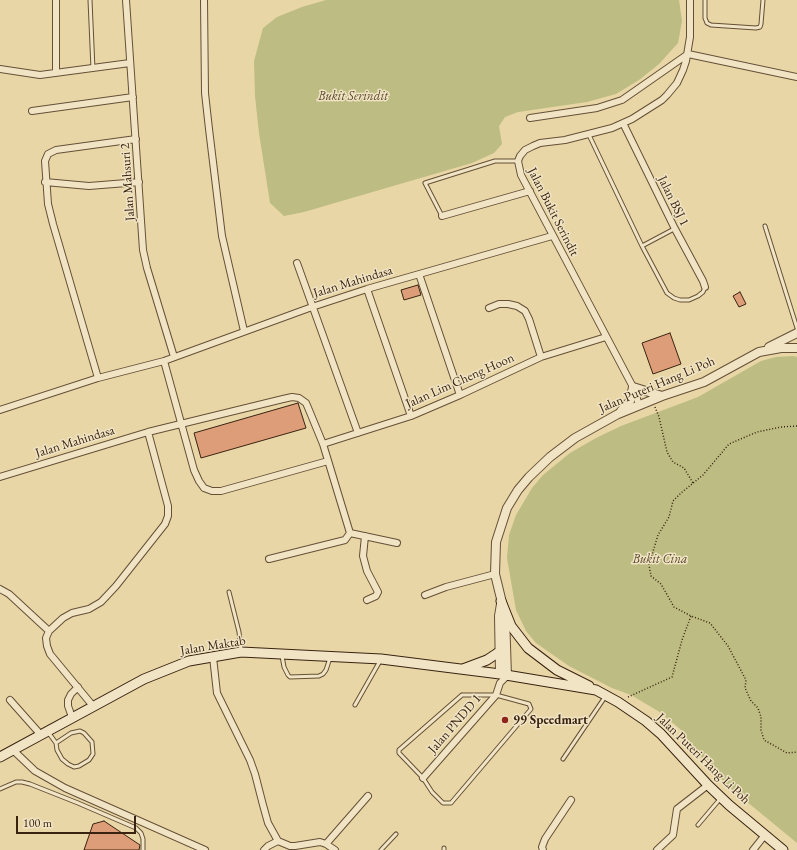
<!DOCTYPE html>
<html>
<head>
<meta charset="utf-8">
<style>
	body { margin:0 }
	#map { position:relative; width:797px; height:850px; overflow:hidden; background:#e8d6a6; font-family:"EB Garamond",serif }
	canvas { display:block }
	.scale { position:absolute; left:16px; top:816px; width:120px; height:18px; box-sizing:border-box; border:2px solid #392310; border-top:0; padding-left:5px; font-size:12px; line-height:14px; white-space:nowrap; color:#392310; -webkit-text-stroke:3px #f0e4c5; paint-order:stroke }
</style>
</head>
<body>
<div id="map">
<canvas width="797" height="850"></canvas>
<div class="scale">100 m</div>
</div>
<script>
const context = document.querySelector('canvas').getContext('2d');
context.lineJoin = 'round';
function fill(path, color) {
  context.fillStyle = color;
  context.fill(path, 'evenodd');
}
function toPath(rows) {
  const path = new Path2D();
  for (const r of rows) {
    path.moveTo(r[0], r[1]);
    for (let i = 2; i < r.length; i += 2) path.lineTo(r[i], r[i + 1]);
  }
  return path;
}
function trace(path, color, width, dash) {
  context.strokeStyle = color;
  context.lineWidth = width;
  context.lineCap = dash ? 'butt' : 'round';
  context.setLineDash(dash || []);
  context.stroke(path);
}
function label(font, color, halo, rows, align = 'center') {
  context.font = font + ' "EB Garamond",serif';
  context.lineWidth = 3;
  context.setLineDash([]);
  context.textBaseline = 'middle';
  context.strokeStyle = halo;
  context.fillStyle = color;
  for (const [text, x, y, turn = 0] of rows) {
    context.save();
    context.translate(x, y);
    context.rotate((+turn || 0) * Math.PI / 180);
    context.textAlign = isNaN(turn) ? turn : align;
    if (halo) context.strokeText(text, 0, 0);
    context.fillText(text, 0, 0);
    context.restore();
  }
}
fill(toPath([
	[326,0,679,0,682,21,678,43,659,64,639,80,616,94,587,102,518,112,505,117,499,126,502,144,494,153,472,163,304,212,284,216,270,203,259,133,255,96,254,61,263,28,277,17,302,7],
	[793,356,797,357,797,843,729,787,706,763,679,728,658,711,631,695,612,688,569,666,536,643,526,631,516,610,507,558,509,535,516,515,532,488,543,475,570,453,596,438,621,426,698,397,761,361,776,357]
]), '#bdbc82');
const building = toPath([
	[418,285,421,295,404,300,401,290,418,285],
	[740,292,746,304,739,307,733,296,740,292],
	[670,333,681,364,653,374,642,343,670,333],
	[298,403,306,428,201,458,194,433,298,403],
	[104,821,140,845,139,850,84,850,93,824,104,821]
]);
fill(building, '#dd9d79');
trace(building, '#392310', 1);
const service = toPath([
	[90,0,93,69],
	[705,0,705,18,707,23,711,25,756,28,760,27,761,24,763,0],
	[589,135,642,246,667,293,674,298,680,300,689,300,698,296,703,292,705,287],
	[442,216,425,183,495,161,518,161],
	[765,226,797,328],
	[642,246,674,229],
	[229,592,239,632,241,650],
	[282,656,284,667,288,675,290,677,319,676,323,674,326,670,330,658],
	[462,695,496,695,529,704,531,709,451,803,443,803,432,792,423,778,399,753,399,750,462,695],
	[355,705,380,661],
	[48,732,56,743,57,750,62,759,68,764,74,767,79,766,89,760,93,754,92,742,84,733,80,731,71,733,56,743],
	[563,759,605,697],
	[0,789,16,782,22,782,30,784,78,803,136,828,141,833,143,839,143,850],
	[698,825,720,799],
	[381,850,396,834],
	[444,850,444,848]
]);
const minor = toPath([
	[56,0,56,73],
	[126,0,143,250,147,268,174,357],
	[204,0,205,93,209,129,222,236,244,331],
	[0,69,40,75,130,63],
	[32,111,133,97],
	[530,118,597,108,622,100,688,54,797,77],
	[623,123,675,229,703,281,705,287],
	[45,182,89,186,139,182],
	[442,216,530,191],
	[297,263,358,433],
	[419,274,460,395],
	[367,289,411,416],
	[489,308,499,304,508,304,517,306,525,311,529,319,541,357],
	[164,361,194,470,199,481,204,488,212,491,221,491,328,461],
	[98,378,53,224,48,204,45,161,48,154,56,150,136,139],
	[639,405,633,387,521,175,518,161,520,156,525,150,533,146,540,143,565,140,612,128,632,119,662,100,667,95,677,83,683,70,686,61,690,37,690,0],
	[0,410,98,378,164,361,312,307,367,289,552,236],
	[323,444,411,416,460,395,541,357,606,337],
	[0,477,148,432,283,399,292,397,299,398,306,403,309,410,323,444,350,533,345,540,269,559],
	[350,533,397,543],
	[365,536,363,556,367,571,378,592,376,596,367,600],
	[0,589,9,594,49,631],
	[425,595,446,587,495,574],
	[213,657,217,693,250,760,255,774,263,805,268,823,278,841],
	[10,700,41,735],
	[93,706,50,654,47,646,46,638,49,631,63,618,72,613,89,609,101,602,116,586,165,524,168,516,168,506,148,432],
	[72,717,68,706,68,700,71,694,78,687],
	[14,751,35,771,65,788,205,850],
	[423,778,496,695,500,683,507,676],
	[326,844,368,796],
	[264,850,268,846,278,841,290,846,295,846,320,842,326,844,335,850],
	[543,850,542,847,545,839,571,800],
	[657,850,673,835,677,809,708,785],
	[753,850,765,835]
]);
const tertiary = toPath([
	[769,347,797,333],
	[621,411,630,401,633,387,662,396],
	[500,674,499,616,501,604],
	[507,676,505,615,495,574,496,542,507,508,518,490,529,477,550,457,575,438,618,414,662,396,704,382,759,352,781,348,797,348]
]);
const secondary = toPath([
	[501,601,511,626,528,648,557,670,589,686],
	[463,669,487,660,499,652],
	[0,757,144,679,189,661,241,652,381,659,500,674,596,690,618,702,646,721,661,734,708,785,729,805,783,850]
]);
trace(service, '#655036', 5);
trace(minor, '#655036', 8);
trace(tertiary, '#655036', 10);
trace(secondary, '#392310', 11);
trace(toPath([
	[655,407,659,417,667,452,673,462,684,468,693,483],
	[797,426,781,427,757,432,729,444,703,475,681,493,673,501,669,517,658,535,649,565,651,576,661,584,674,607,691,616,710,623,728,646,746,680,745,688,751,701,758,708,761,717,761,730,764,740,787,753,797,752],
	[628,697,672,677,682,640,691,616]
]), '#392310', 1.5, [1, 2]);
trace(service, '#f0e4c5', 3);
trace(minor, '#f0e4c5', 6);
trace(tertiary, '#f0e4c5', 8);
trace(secondary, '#f0e4c5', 9);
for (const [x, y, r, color] of [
	[505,720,4,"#8f2418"]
]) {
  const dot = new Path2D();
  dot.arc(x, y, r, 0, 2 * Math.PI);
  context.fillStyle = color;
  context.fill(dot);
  trace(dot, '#f0e4c5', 1.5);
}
label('italic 13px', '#5a492c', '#f0e4c5', [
	["Bukit Serindit",353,96],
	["Bukit Cina",660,559]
]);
label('13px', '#392310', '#f0e4c5', [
	["Jalan Mahsuri 2",128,182,-94],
	["Jalan BSJ 1",673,201,64],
	["Jalan Bukit Serindit",553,212,63],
	["Jalan Mahindasa",353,282,-17],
	["Jalan Lim Cheng Hoon",460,381,-24],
	["Jalan Puteri Hang Li Poh",657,385,-23],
	["Jalan Mahindasa",75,442,-17],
	["Jalan Maktab",213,646,-9],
	["Jalan PNDD 1",455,724,-49],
	["Jalan Puteri Hang Li Poh",703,759,44]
]);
label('bold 13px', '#392310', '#f0e4c5', [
	["99 Speedmart",513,720]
], 'left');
</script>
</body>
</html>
